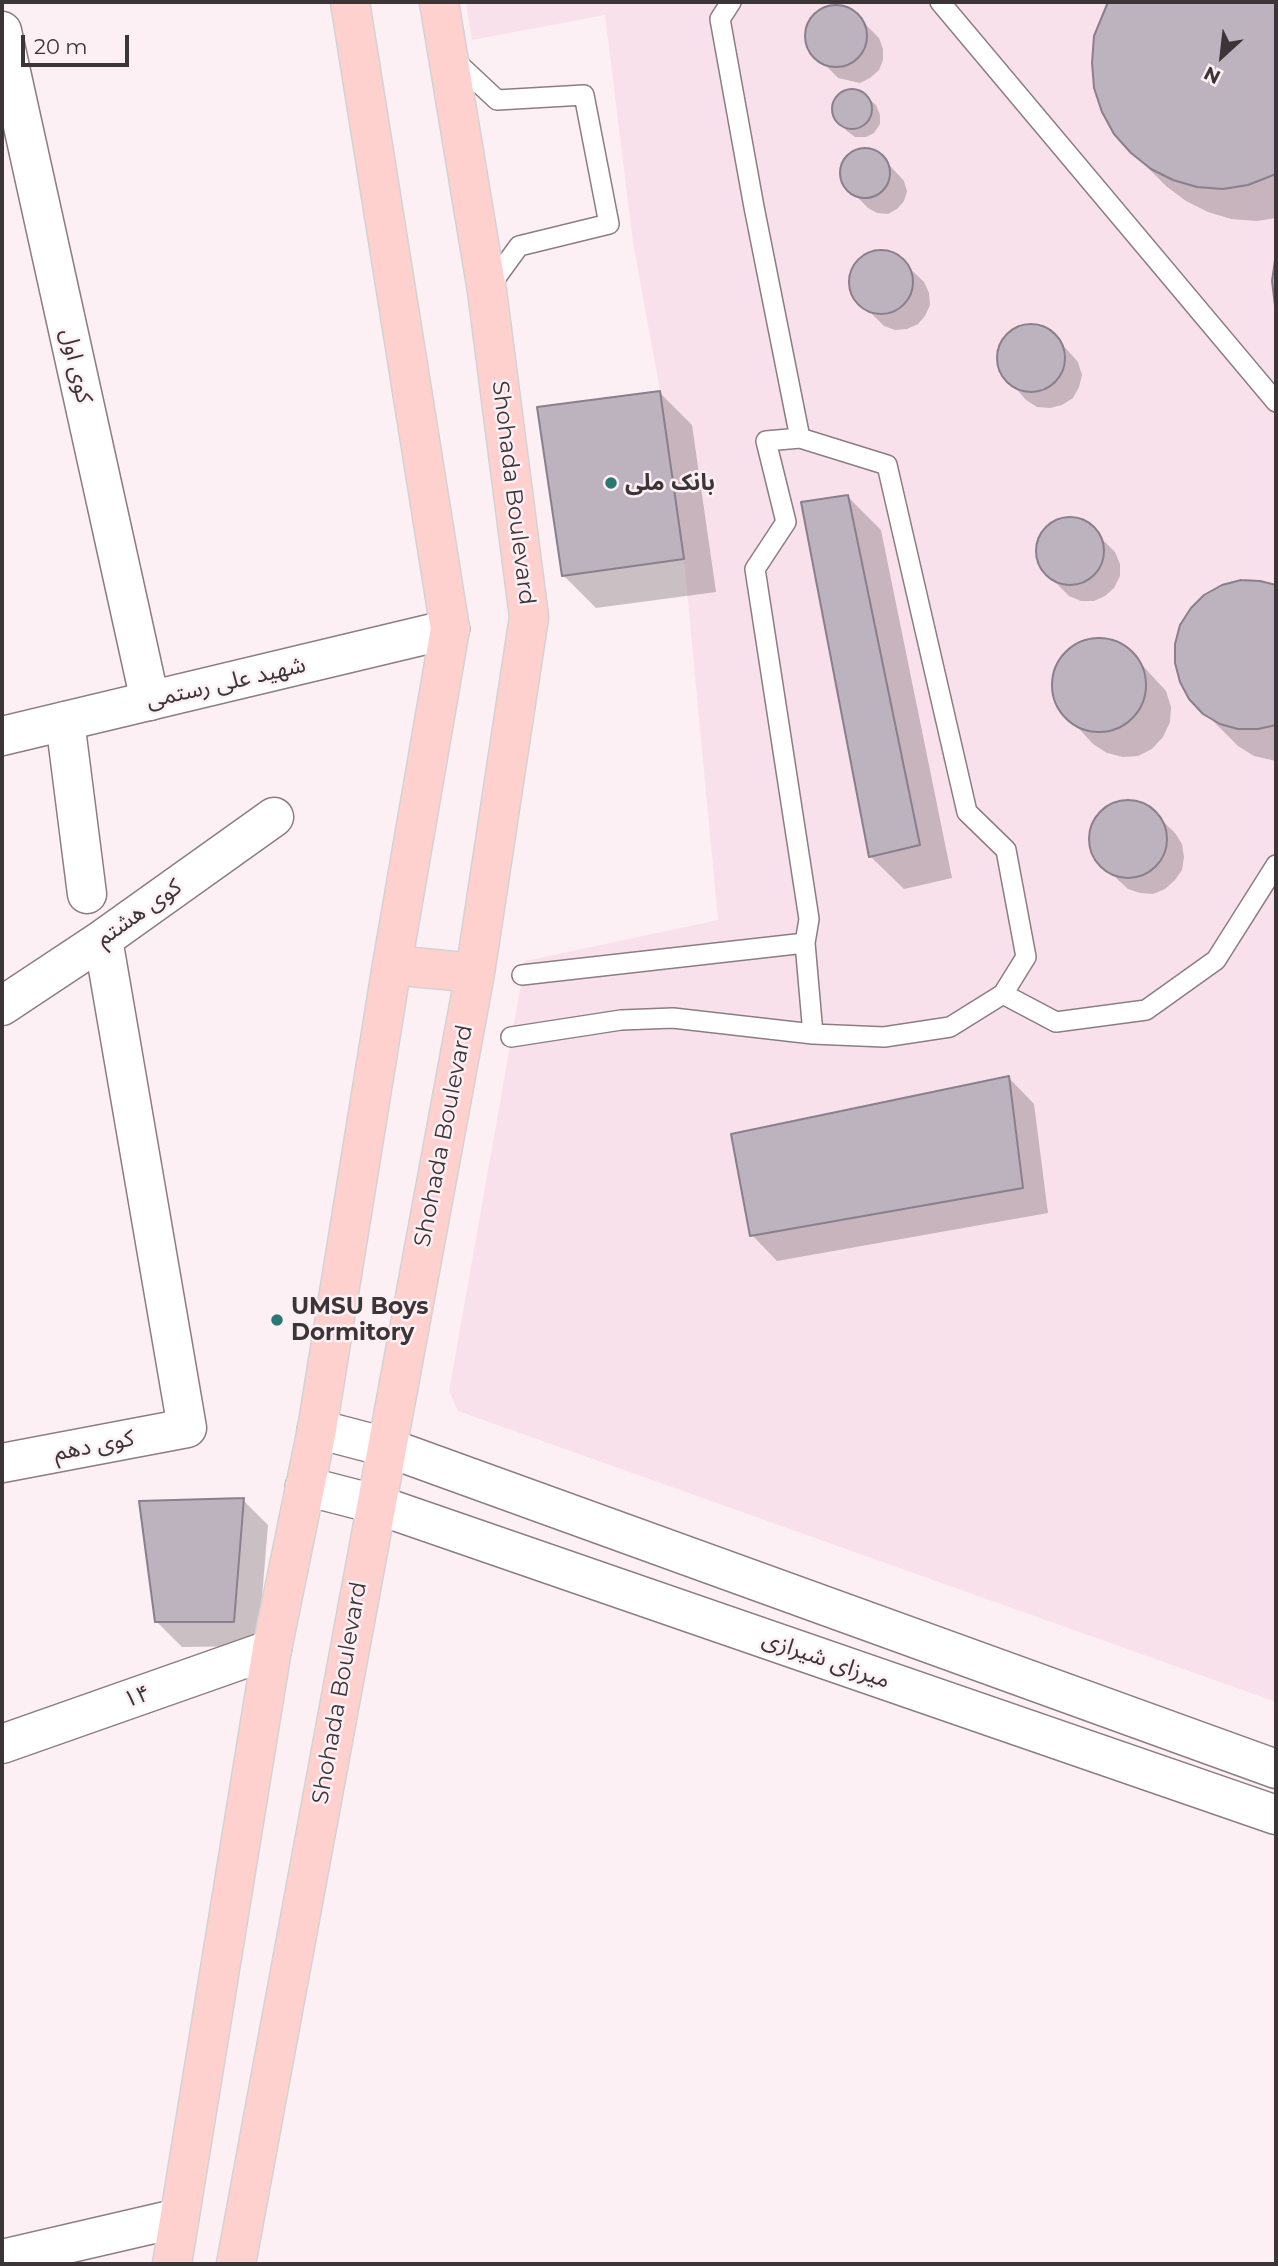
<!DOCTYPE html>
<html>
<head>
<meta charset="utf-8">
<style>
	body { margin:0 }
	#map { position:relative; width:1278px; height:2266px; overflow:hidden; background:#fdf0f5; font-family:Montserrat,sans-serif }
	canvas { display:block }
	.frame { position:absolute; inset:0; border:4px solid #3c3538; pointer-events:none }
	.north { position:absolute; left:1187px; top:21px; width:70px; height:70px; -webkit-text-stroke:5px #fdf0f5; paint-order:stroke; rotate:207deg; font-size:19px; font-weight:700; line-height:28px; text-align:center; color:#3c3538 }
	.north::after { content:''; display:block; margin:auto; width:24px; height:32px; background:#3c3538; clip-path:polygon(50% 0,100% 100%,50% 72%,0 100%) }
	.scale { position:absolute; left:21px; top:35px; width:108px; height:32px; box-sizing:border-box; border:4px solid #3c3538; border-top:0; padding-left:9px; font-size:21px; line-height:24px; white-space:nowrap; color:#3c3538; -webkit-text-stroke:5px #fdf0f5; paint-order:stroke }
</style>
</head>
<body>
<div id="map">
<canvas width="1278" height="2266"></canvas>
<div class="frame"></div>
<div class="north">N</div>
<div class="scale">20 m</div>
</div>
<script>
const context = document.querySelector('canvas').getContext('2d');
context.lineJoin = 'round';
function fill(path, color) {
  context.fillStyle = color;
  context.fill(path, 'evenodd');
}
function toPath(rows) {
  const path = new Path2D();
  for (const r of rows) {
    if (r.length === 3) {
      path.moveTo(r[0] + r[2], r[1]);
      path.arc(r[0], r[1], r[2], 0, 2 * Math.PI);
      continue;
    }
    path.moveTo(r[0], r[1]);
    for (let i = 2; i < r.length; i += 2) path.lineTo(r[i], r[i + 1]);
  }
  return path;
}
function trace(path, color, width, dash) {
  context.strokeStyle = color;
  context.lineWidth = width;
  context.lineCap = dash ? 'butt' : 'round';
  context.setLineDash(dash || []);
  context.stroke(path);
}
function label(font, color, halo, rows, align = 'center') {
  context.font = font + ' Montserrat,"Noto Sans Arabic",sans-serif';
  context.lineWidth = 5;
  context.setLineDash([]);
  context.textBaseline = 'middle';
  context.strokeStyle = halo;
  context.fillStyle = color;
  for (const [text, x, y, turn = 0] of rows) {
    context.save();
    context.translate(x, y);
    context.rotate((+turn || 0) * Math.PI / 180);
    context.textAlign = isNaN(turn) ? turn : align;
    if (halo) context.strokeText(text, 0, 0);
    context.fillText(text, 0, 0);
    context.restore();
  }
}
fill(toPath([
	[466,2,1276,2,1276,1702,458,1411,449,1391,525,961,718,920,684,559,660,391,633,243,605,15,472,40]
]), '#f9e1eb');
fill(toPath([
	[1110,2,1276,2,1276,218,1257,221,1231,219,1208,212,1186,201,1166,186,1132,152,1104,11],
	[831,7,843,7,853,12,879,38,883,49,883,60,879,70,870,78,860,83,838,78,812,51,807,41,808,29,812,19,820,11],
	[848,90,858,91,867,97,876,105,880,115,880,124,874,133,866,137,855,137,847,131,838,122,834,113,834,103,839,95],
	[860,149,870,150,880,155,904,181,907,191,904,201,897,209,888,214,877,213,868,208,843,182,841,172,844,162,850,154],
	[874,252,886,252,897,256,924,282,929,293,930,305,925,316,918,324,907,329,895,330,884,326,857,299,852,289,852,277,856,266,863,257],
	[1030,325,1042,327,1053,334,1078,362,1082,375,1079,387,1073,398,1062,405,1050,408,1037,407,1026,400,1001,371,998,359,1000,346,1007,335,1017,328],
	[659,392,692,425,716,592,596,608,563,575],
	[848,497,881,530,952,878,904,889,871,857],
	[1064,519,1076,520,1088,525,1115,552,1120,564,1120,576,1114,588,1105,596,1094,601,1081,601,1069,596,1042,569,1038,557,1038,544,1043,533,1052,524],
	[1260,582,1276,587,1276,761,1254,756,1238,746,1204,712],
	[1102,640,1117,644,1131,653,1166,691,1171,707,1170,722,1163,737,1152,749,1138,756,1123,757,1107,753,1093,744,1058,706,1053,690,1054,674,1060,660,1072,648,1086,641],
	[1122,802,1135,802,1147,806,1175,833,1182,844,1184,857,1182,870,1175,880,1165,889,1153,894,1140,893,1128,889,1100,863,1093,852,1091,839,1093,826,1100,814,1110,806],
	[1009,1078,1034,1104,1048,1213,777,1261,752,1235],
	[243,1500,268,1525,258,1646,182,1647,156,1621]
]), '#0003');
const building = toPath([
	[1108,2,1276,2,1276,174,1248,185,1223,189,1197,187,1173,180,1151,169,1131,153,1114,134,1102,112,1094,88,1092,63,1094,36,1108,2],
	[836,36,31],
	[852,109,20],
	[865,173,25],
	[881,282,32],
	[1276,253,1276,314,1272,281,1276,253],
	[1031,358,34],
	[660,391,684,559,562,576,537,407,660,391],
	[848,495,920,845,869,857,801,502,848,495],
	[1070,551,34],
	[1241,580,1260,581,1276,585,1276,725,1258,729,1238,729,1220,724,1203,714,1189,699,1180,682,1175,663,1175,644,1180,625,1191,608,1204,595,1222,585,1241,580],
	[1099,685,47],
	[1128,839,39],
	[1009,1076,1023,1188,750,1236,731,1134,1009,1076],
	[244,1498,234,1622,155,1622,139,1501,244,1498]
]);
fill(building, '#bdb3bf');
trace(building, '#89808c', 2);
const lane = toPath([
	[731,2,720,19,754,207,800,438],
	[940,2,1276,402],
	[451,57,497,100,584,95,609,224,519,246,487,290],
	[805,943,813,1034],
	[1003,994,1056,1022,1146,1010,1216,960,1276,865],
	[511,1037,621,1020,673,1018,813,1034,884,1037,950,1027,1003,994,1026,957,1006,850,967,812,887,465,800,438,766,441,786,522,755,569,809,919,805,943,522,975]
]);
const street = toPath([
	[2,31,150,701],
	[65,721,87,894],
	[2,1006,103,939,274,817],
	[2,1463,187,1428,103,939],
	[2,1744,272,1649],
	[2,2259,179,2218]
]);
const secondary = toPath([
	[2,736,450,629],
	[317,1429,386,1447,1276,1769],
	[305,1486,375,1504,1276,1815]
]);
const primary = toPath([
	[392,965,475,973],
	[172,2264,272,1649,317,1429,392,965,450,629,350,2],
	[236,2264,475,973,529,617,487,291,439,2]
]);
trace(lane, '#8b7d83', 22);
trace(street, '#8b7d83', 41);
trace(secondary, '#8b7d83', 41);
trace(primary, '#d4d3d3', 41);
trace(lane, '#fff', 19);
trace(street, '#fff', 38);
trace(secondary, '#fff', 38);
trace(primary, '#fed0ce', 38);
for (const [x, y, r, color] of [
	[611,483,7,"#2c7676"],
	[277,1320,7,"#2c7676"]
]) {
  const dot = new Path2D();
  dot.arc(x, y, r, 0, 2 * Math.PI);
  context.fillStyle = color;
  context.fill(dot);
  trace(dot, '#fdf0f5', 2.5);
}
label('23px', '#3c3538', '#fdf0f5', [
	["کوی اول",76,366,77],
	["Shohada Boulevard",513,493,83],
	["شهید علی رستمی",226,683,-13],
	["کوی هشتم",139,913,-35],
	["Shohada Boulevard",444,1136,-79],
	["کوی دهم",94,1446,-11],
	["میرزای شیرازی",826,1660,19],
	["Shohada Boulevard",340,1693,-80],
	["۱۴",137,1697,-19]
]);
label('bold 23px', '#3c3538', '#fdf0f5', [
	["بانک ملی",625,483],
	["UMSU Boys",291,1307],
	["Dormitory",291,1333]
], 'left');
</script>
</body>
</html>
